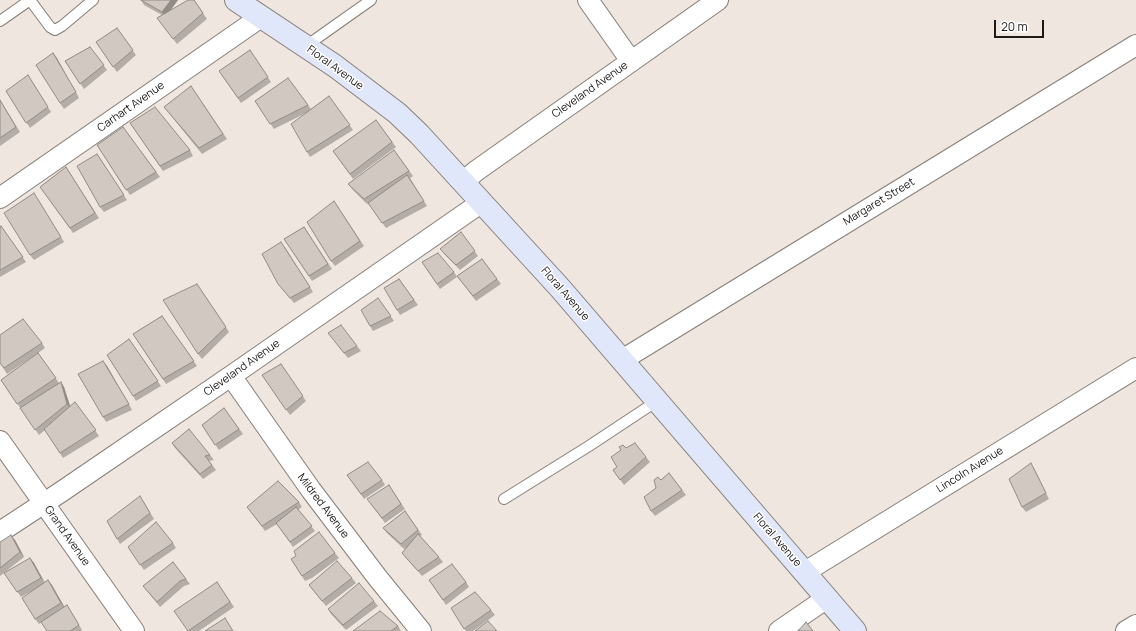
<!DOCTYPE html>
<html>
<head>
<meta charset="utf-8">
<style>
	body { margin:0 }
	#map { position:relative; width:1136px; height:631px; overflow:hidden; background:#efe6df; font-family:Manrope,sans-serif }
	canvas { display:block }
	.scale { position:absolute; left:994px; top:20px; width:50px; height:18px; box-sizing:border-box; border:2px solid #1d1a17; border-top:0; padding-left:5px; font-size:12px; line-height:14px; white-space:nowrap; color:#1d1a17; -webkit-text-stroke:3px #fff; paint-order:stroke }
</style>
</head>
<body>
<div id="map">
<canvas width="1136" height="631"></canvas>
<div class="scale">20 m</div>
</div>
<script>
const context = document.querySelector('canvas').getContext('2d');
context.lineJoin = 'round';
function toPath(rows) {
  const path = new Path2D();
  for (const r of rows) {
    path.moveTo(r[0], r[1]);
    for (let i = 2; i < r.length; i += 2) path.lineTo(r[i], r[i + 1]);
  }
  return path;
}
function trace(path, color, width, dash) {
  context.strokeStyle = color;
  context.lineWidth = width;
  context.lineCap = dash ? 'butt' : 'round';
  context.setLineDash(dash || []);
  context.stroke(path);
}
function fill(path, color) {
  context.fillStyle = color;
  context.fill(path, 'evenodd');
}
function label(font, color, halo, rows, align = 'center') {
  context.font = font + ' Manrope,sans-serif';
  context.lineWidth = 3;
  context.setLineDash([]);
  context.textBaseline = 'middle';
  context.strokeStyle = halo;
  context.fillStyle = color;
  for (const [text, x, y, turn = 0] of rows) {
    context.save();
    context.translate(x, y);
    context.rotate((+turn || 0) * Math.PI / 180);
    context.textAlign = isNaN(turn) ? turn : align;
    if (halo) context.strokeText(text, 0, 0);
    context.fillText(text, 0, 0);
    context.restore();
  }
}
const lane = toPath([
	[30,0,50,27,55,30,62,26,93,0],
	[0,21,30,0],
	[306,46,371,0],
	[504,499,589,446,657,401]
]);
const street = toPath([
	[588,0,631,61],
	[463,182,476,171,718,0],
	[0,198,261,17],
	[622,360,1136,45],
	[231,376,311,490,377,577,421,631],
	[0,441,134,631],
	[0,532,61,492,231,376,482,202],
	[805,572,1136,368],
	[779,631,827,598],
	[1126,631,1136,625]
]);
const secondary = toPath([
	[236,0,335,66,397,113,419,134,560,288,855,631]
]);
trace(lane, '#867e77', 12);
trace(street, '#867e77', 22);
trace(secondary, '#867e77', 24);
trace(lane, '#fff', 10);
trace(street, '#fff', 20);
trace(secondary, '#e0e7fa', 22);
fill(toPath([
	[141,0,178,0,171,10,194,0,207,19,177,44,157,18,162,15,144,5],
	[117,28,136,55,117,72,96,42],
	[90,47,107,70,84,89,65,61],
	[250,50,271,82,241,103,219,71],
	[53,53,79,98,64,109,60,103],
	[288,78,311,109,329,96,353,130,310,157,307,152,306,113,274,129,255,101],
	[31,80,51,112,30,128,6,91],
	[191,86,227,139,202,154,168,112,164,107],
	[0,100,20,132,0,146],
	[376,120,396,147,353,179,333,151],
	[130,123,190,150,193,156,163,171],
	[123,127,160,177,130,195,97,145],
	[394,150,413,176,410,178,427,206,386,228,368,203,367,204,352,189,348,184],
	[97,154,127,200,104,212,100,207],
	[66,167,99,218,73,233,40,187],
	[34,193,64,242,34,260,30,255],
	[334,201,364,246,335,266,331,261],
	[1,226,26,262,0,277,0,227],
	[304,227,332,269,312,281,284,239],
	[461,232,478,256,460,270,444,254,440,249],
	[285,247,313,292,294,303,278,284],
	[482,259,501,284,476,301,457,276],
	[422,262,454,272,457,277,440,289],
	[399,279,418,305,400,315,397,310],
	[197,284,229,332,202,359,198,354],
	[378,298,394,321,373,331,370,326],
	[162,316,197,366,166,384,133,334],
	[328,333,357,346,361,351,348,358],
	[129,339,161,386,136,401,133,396],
	[42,343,45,348,38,353,59,383,61,382,64,387,70,406,75,402,99,436,63,458,45,430,39,435,1,380,38,353,7,374,0,363],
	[281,364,306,401,290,415,262,375],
	[107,366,132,410,106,422,103,417],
	[224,408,243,434,219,450,202,425],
	[172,443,210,455,214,460,209,461,216,470,203,479,175,448],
	[626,448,646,457,650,462,624,485,613,470,617,467],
	[1034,468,1049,499,1026,512,1022,507],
	[669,473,686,495,655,516,651,511,656,488,661,480],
	[347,475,382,480,385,485,364,499],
	[389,485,405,509,385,523,371,504],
	[140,496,154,519,120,544,117,539],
	[299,502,302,507,298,510,315,531,293,547,277,524,265,531,247,507],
	[405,511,422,535,420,536,439,557,443,562,422,576,406,558,402,553,406,548,404,549,387,533,383,528],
	[15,540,24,557,0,576,0,542],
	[173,543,176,548,144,570,128,547],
	[335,553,339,558,312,578,305,581,291,559],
	[30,558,34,563,44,582,48,580,64,606,67,605,82,630,81,631,47,631,44,621,39,624,35,619,37,588,21,597,4,573],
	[173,562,190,584,184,586,160,607,147,591,143,586],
	[352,578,356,583,326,606,309,585],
	[429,580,466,582,469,587,446,605],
	[217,582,234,607,199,631,188,631],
	[374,601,378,606,346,630,331,614,328,609],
	[451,608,491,610,495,615,473,631,466,631],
	[398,626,401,631,353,631]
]), '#b4aca6');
fill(toPath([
	[171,0,178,0,165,17,162,12],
	[53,53,57,58,79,98,76,92],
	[103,361,107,366,132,410,129,404],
	[61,382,64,387,71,409,67,404],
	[11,535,15,540,24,557,20,552],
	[30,558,34,563,45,583,41,578],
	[48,580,52,585,65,608,61,603]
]), '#928c87');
const building = toPath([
	[141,0,171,0,162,12,141,0],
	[188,0,194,0,203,13,173,39,157,18,188,0],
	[117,28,133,50,113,67,96,42,117,28],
	[90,47,104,65,80,84,65,61,90,47],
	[250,50,268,77,238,98,219,71,250,50],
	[53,53,76,92,60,103,36,65,53,53],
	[28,75,48,107,26,123,6,91,28,75],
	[288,78,308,105,270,124,255,101,288,78],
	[191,86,223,134,199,148,164,107,191,86],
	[329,96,350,125,307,152,291,124,329,96],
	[0,100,16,127,0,138,0,100],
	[155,107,190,150,160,166,130,123,155,107],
	[376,120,392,142,350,174,333,151,376,120],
	[123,127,156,172,126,190,97,145,123,127],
	[394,150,409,171,364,199,348,184,394,150],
	[97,154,124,195,100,207,77,166,97,154],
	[66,167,95,213,70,228,40,187,66,167],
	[407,175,424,201,382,223,368,203,407,175],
	[34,193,61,237,30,255,4,213,34,193],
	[334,201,360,241,331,261,307,222,334,201],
	[1,226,23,257,0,270,0,227,1,226],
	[304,227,328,264,309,276,284,239,304,227],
	[461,232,475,251,456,265,440,249,461,232],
	[281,242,310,287,290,298,278,284,262,254,281,242],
	[438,253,454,272,437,284,422,262,438,253],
	[482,259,497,279,473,296,457,276,482,259],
	[399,279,414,300,397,310,384,288,399,279],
	[197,284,226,327,198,354,163,300,197,284],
	[378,298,391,316,370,326,361,310,378,298],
	[162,316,194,361,163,379,133,334,162,316],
	[23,319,42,343,4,368,0,363,0,335,23,319],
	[341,325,357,346,344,353,328,333,341,325],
	[129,339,158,381,133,396,107,355,129,339],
	[38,353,56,378,17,404,1,380,38,353],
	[103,361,129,404,103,417,78,374,103,361],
	[281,364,303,396,286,410,262,375,281,364],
	[61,382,67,404,35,430,20,408,61,382],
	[75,402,96,430,60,453,44,429,75,402],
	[224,408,239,429,215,445,202,425,224,408],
	[189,429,210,455,205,456,212,465,200,474,172,443,189,429],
	[635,443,646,457,620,480,613,470,617,467,611,457,621,450,619,447,623,445,626,448,635,443],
	[368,462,382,480,361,494,347,475,368,462],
	[1031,463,1046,493,1022,507,1009,479,1031,463],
	[669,473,682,490,651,511,644,497,656,488,654,480,658,477,661,480,669,473],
	[278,481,299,502,262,526,247,507,278,481],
	[389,485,401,504,382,518,367,499,389,485],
	[140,496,150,513,117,539,107,521,140,496],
	[296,507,312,526,290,542,276,523,296,507],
	[405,511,418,530,401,544,383,528,405,511],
	[156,522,173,543,140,565,128,547,156,522],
	[319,532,335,553,308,572,302,576,291,559,296,556,294,551,319,532],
	[418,534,439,557,418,571,402,553,418,534],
	[11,535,20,552,0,568,0,542,11,535],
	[30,558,41,578,17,592,4,573,30,558],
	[337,561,352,578,322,601,309,585,337,561],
	[173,562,186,579,180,581,157,602,143,586,173,562],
	[452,564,466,582,443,600,429,580,452,564],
	[48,580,61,603,35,619,22,598,48,580],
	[217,582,230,602,188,631,174,611,217,582],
	[359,583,374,601,343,625,328,609,359,583],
	[475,592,491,610,464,629,451,608,475,592],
	[67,605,79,625,70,631,47,631,41,622,67,605],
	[380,611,398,626,391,631,353,631,380,611],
	[225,618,233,631,205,631,225,618],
	[488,621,497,631,475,631,488,621],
	[806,622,813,631,798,631,806,622]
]);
fill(building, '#d1c8c1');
trace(building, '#928c87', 1);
label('11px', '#1d1a17', '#fff', [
	["Floral Avenue",335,68,36],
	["Cleveland Avenue",590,90,-35],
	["Carhart Avenue",131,107,-35],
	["Margaret Street",879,202,-31],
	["Floral Avenue",565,294,49],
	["Cleveland Avenue",242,368,-35],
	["Lincoln Avenue",970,470,-32],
	["Mildred Avenue",323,506,53],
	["Grand Avenue",67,536,55],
	["Floral Avenue",777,540,49]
]);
</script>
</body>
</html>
